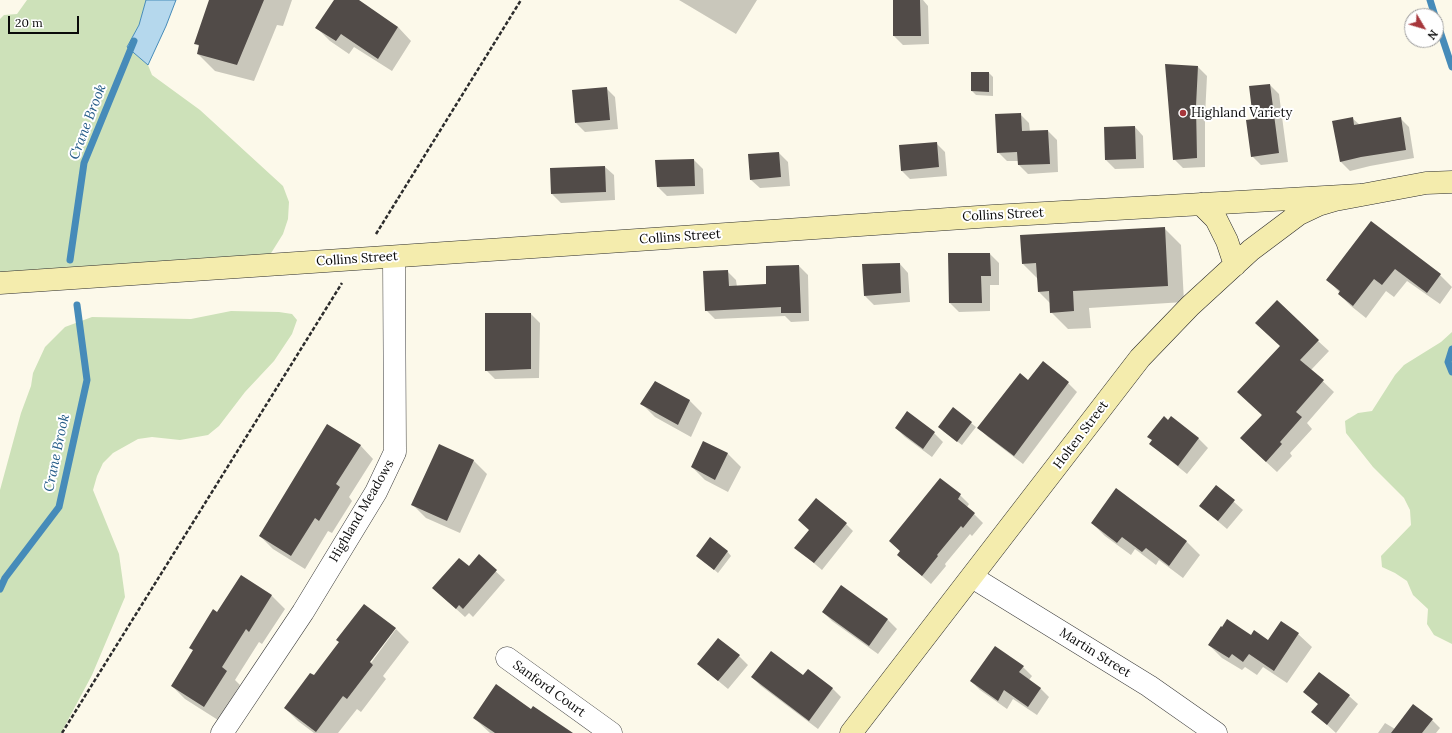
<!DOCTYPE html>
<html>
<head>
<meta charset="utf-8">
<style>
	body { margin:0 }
	#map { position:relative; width:1452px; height:733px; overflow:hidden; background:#fcf9ea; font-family:Lora,serif }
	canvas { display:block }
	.north { position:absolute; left:1404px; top:8px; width:40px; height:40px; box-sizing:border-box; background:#fff; border:1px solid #9d9d9d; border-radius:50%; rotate:128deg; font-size:11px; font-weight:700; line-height:16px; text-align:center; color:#0a0a0a }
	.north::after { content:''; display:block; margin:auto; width:14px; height:18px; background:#a6363b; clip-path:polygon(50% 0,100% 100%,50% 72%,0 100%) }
	.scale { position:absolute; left:8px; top:16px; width:71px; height:18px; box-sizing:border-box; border:2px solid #0a0a0a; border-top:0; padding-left:5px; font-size:12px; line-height:14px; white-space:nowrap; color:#0a0a0a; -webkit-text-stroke:3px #fff; paint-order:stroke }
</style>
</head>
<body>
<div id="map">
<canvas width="1452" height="733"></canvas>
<div class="north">N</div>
<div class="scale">20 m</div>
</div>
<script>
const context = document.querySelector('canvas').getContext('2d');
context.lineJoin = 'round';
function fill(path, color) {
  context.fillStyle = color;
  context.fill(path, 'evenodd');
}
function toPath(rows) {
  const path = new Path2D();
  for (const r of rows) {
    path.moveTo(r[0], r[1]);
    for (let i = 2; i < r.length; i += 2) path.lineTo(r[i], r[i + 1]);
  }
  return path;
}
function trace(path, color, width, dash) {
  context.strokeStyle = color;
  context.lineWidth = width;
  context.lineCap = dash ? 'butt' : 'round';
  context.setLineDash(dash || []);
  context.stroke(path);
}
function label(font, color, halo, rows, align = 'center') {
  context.font = font + ' Lora,serif';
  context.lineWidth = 4;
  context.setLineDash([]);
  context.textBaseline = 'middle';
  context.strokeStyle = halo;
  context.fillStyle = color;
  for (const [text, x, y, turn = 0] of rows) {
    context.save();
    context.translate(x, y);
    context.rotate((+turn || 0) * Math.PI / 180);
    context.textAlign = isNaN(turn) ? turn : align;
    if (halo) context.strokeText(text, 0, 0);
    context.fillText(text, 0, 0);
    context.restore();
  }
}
fill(toPath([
	[27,0,146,0,139,25,127,47,148,65,152,75,200,110,283,186,289,202,288,219,283,234,268,258,0,281,0,19,4,15,17,14],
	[231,311,279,312,292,314,297,320,292,334,274,361,245,392,219,426,208,435,180,440,152,437,138,439,113,453,103,463,97,476,93,490,119,554,125,597,92,675,61,733,0,733,0,490,21,413,31,386,33,373,45,347,65,327,92,317,191,319],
	[1452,332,1452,644,1434,635,1427,624,1428,609,1413,595,1407,581,1395,573,1382,567,1381,556,1411,525,1410,510,1404,498,1373,467,1346,433,1345,421,1358,413,1372,411,1395,375,1404,365,1441,342]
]), '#cde1b9');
const water = toPath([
	[146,0,176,0,166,26,148,65,127,47,139,25,146,0]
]);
fill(water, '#b5d8ed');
trace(water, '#468bb9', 1);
fill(toPath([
	[210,0,292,0,283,26,277,25,254,81,215,71,198,54,200,47,195,43],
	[335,0,348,0,398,27,411,41,392,71,354,47,349,54,330,41,317,28],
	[679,0,757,0,736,34],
	[894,0,923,0,928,6,929,44,903,45,894,36],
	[1198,67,1207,76,1205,116,1205,167,1183,168,1174,159],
	[989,73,993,77,993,96,976,95,972,91],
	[1270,85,1279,94,1288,162,1261,165,1252,156],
	[606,88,615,97,618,129,585,132,576,123],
	[1020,114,1029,123,1030,132,1048,131,1057,140,1058,172,1028,174,1019,165,1019,161,1007,161,998,152],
	[1352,118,1360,125,1400,118,1409,127,1414,158,1370,166,1350,171,1341,162,1333,122],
	[1135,127,1143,136,1144,168,1115,169,1106,160],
	[936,143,945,152,947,176,910,179,901,170],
	[779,153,788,162,790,186,760,188,751,180],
	[694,160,703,169,704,194,667,196,658,187],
	[605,167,614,175,615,200,561,203,552,194,551,169],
	[1371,223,1440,275,1452,287,1440,304,1407,281,1394,297,1386,291,1366,318,1351,306,1339,294,1340,293,1328,280],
	[1164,228,1181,245,1184,302,1089,308,1091,328,1068,329,1051,312,1050,303,1039,292,1038,279,1023,264],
	[990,254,999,263,999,285,990,285,990,311,959,312,950,303],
	[900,264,908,273,910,302,874,305,865,296],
	[799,266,808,275,809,321,791,322,785,316,715,319,706,310,727,271,736,280,737,287,767,285],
	[531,314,540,323,539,378,495,379,486,370],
	[1318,341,1329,351,1311,370,1334,392,1307,423,1312,429,1290,453,1292,456,1277,472,1252,449,1281,346],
	[1028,381,1068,383,1077,392,1023,464,988,437,979,428],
	[689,400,702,413,691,437,655,417,642,404],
	[1171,418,1199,439,1208,448,1187,474,1160,452,1151,443],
	[971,423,976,427,962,445,943,431],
	[896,428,934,433,943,442,932,457,905,437],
	[704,443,728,454,741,467,728,492,705,480,692,467],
	[360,445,373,459,349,497,352,501,332,533,328,531,305,569,273,549,260,536],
	[473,460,487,474,460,533,426,518,413,505],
	[1216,486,1243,510,1227,529,1200,506],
	[1117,490,1187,542,1200,555,1183,578,1159,560,1156,565,1135,549,1131,555,1105,536,1092,523],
	[960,495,969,504,967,507,983,523,972,536,970,534,945,564,946,566,931,584,898,555,901,552,890,541],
	[846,524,853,531,822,570,796,548],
	[727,551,731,556,718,573,698,556],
	[479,556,505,580,473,617,469,613,465,617,433,588,469,568],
	[241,576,272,596,285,609,262,644,259,642,235,680,240,685,218,720,185,699,172,686,194,651,191,648,217,613],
	[841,587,888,620,897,629,878,654,832,621,823,612],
	[364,605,396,629,394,629,366,666,368,667,396,629,409,642,383,676,386,679,361,712,357,709,338,733,314,733,298,721,285,708,314,677,340,642],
	[1298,634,1312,647,1287,683,1263,667,1257,675,1245,667,1242,670,1222,658,1209,645,1251,637,1268,641],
	[739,656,748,665,728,689,698,664],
	[1023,667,1032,676,1029,680,1040,688,1049,697,1037,715,1013,699,1007,709,980,690,971,681],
	[804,676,832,688,841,697,818,729,761,686,752,677],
	[1305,692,1349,696,1358,704,1336,733,1313,712,1319,705],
	[532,710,571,733,490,733,474,718],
	[1432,720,1440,728,1436,733,1378,733,1385,723,1395,729]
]), '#0003');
trace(toPath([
	[1430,0,1435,16],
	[1436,19,1452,67],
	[70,260,84,163,134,41],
	[1452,349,1448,362,1452,372],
	[0,589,5,578,59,507,87,380,77,305]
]), '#468bb9', 7);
fill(toPath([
	[209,0,264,0,237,65,197,54,199,45,194,44],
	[334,0,359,0,398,27,378,59,341,34,336,41,315,28],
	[893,0,920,0,921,36,893,36],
	[1165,64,1198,66,1196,106,1197,158,1173,160],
	[971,72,989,72,989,92,971,91],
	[1270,84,1279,153,1251,157,1246,120,1253,119,1249,86],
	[607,87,610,120,575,123,572,90],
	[1021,113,1022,131,1048,130,1050,164,1018,165,1017,152,997,153,995,114],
	[1353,117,1354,125,1401,117,1406,150,1361,157,1340,162,1332,121],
	[1135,126,1136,159,1105,160,1104,127],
	[937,142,939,167,901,171,899,145],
	[779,152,781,177,750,180,748,154],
	[694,159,695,186,657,187,655,160],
	[605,166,606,192,551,194,550,168],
	[1371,221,1441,274,1427,293,1395,269,1382,285,1374,279,1353,306,1338,294,1340,291,1326,280],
	[1165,227,1168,286,1073,291,1074,311,1050,313,1049,291,1038,292,1036,263,1022,264,1020,235],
	[948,253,990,253,991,276,981,276,982,303,949,303],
	[900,263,901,293,864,296,862,264],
	[799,265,801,313,781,313,781,307,705,311,703,271,728,270,729,286,766,284,766,266],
	[1277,300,1319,340,1300,360,1324,380,1296,412,1302,417,1280,442,1282,444,1266,462,1240,438,1262,415,1237,392,1280,346,1255,323],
	[485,313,531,313,531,369,485,371],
	[1043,361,1069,382,1014,456,977,428,1020,373,1028,380],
	[655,381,690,400,678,425,640,404],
	[953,407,972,422,957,442,938,427],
	[907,411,935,432,923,449,895,428],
	[1164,416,1168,420,1171,416,1199,438,1178,466,1149,444,1152,440,1147,437],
	[327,424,361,445,336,484,340,487,319,521,315,518,291,556,259,536],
	[703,441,728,453,715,480,691,467],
	[439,444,474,460,447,521,411,505],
	[940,478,961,494,958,499,975,513,963,528,961,526,937,555,938,556,922,576,897,555,900,551,889,541],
	[1216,485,1235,500,1218,521,1199,506],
	[1116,488,1187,541,1169,566,1146,548,1142,552,1122,537,1117,543,1091,523],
	[816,498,847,523,814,563,794,548,809,530,798,520],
	[710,537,728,551,714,570,696,556],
	[479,554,497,570,463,609,459,605,456,609,432,588,459,558,469,566],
	[241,575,272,595,249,632,246,629,222,667,227,671,204,707,171,686,193,650,189,648,213,609,217,612],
	[841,585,888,619,869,646,822,612],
	[364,604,396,628,370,662,373,665,347,699,343,696,316,732,284,708,310,673,314,675,339,642,336,640],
	[1227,619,1251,635,1254,630,1268,640,1281,621,1299,633,1274,671,1249,654,1243,662,1232,654,1229,658,1208,645,1221,626,1222,627],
	[718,638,740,655,718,681,697,664],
	[995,646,1024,666,1019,672,1041,688,1028,707,1004,690,998,701,970,681],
	[771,651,803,675,808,669,833,688,809,721,751,677],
	[1319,672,1350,695,1327,725,1311,712,1318,704,1303,692],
	[496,684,531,709,533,706,573,733,495,733,473,718],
	[1413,704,1433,719,1422,733,1391,733]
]), '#514b48');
const street = toPath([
	[972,577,1149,686,1216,733],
	[507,658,611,733],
	[222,733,303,612,376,492,395,452,394,257]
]);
const secondary = toPath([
	[1201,204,1216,219,1227,241,1235,265],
	[0,283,993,216,1360,195],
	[851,733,1140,358,1190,306,1251,250,1299,214,1318,205,1335,200,1426,183,1452,182]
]);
trace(street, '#3d3d3d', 23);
trace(secondary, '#2c2c2c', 23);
trace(toPath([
	[376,234,521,0],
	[62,733,342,283]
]), '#2c2c2c', 2.5, [4, 2]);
trace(street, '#fff', 22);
trace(secondary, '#f4ecad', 22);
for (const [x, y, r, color] of [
	[1183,113,4,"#a6363b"]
]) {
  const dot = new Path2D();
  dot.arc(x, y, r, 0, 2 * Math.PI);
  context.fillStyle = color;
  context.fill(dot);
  trace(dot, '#fff', 1.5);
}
label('13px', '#0a0a0a', '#fff', [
	["Highland Variety",1191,113]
], 'left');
label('13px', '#0a0a0a', '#fff', [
	["Collins Street",1003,215,-3],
	["Collins Street",680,237,-4],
	["Collins Street",357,259,-4],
	["Holten Street",1081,435,-53],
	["Highland Meadows",362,511,-60],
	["Martin Street",1095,653,32],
	["Sanford Court",549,689,36]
]);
label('italic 14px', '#265d89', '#fff', [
	["Crane Brook",88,122,-69],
	["Crane Brook",57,453,-78]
]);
</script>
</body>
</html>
